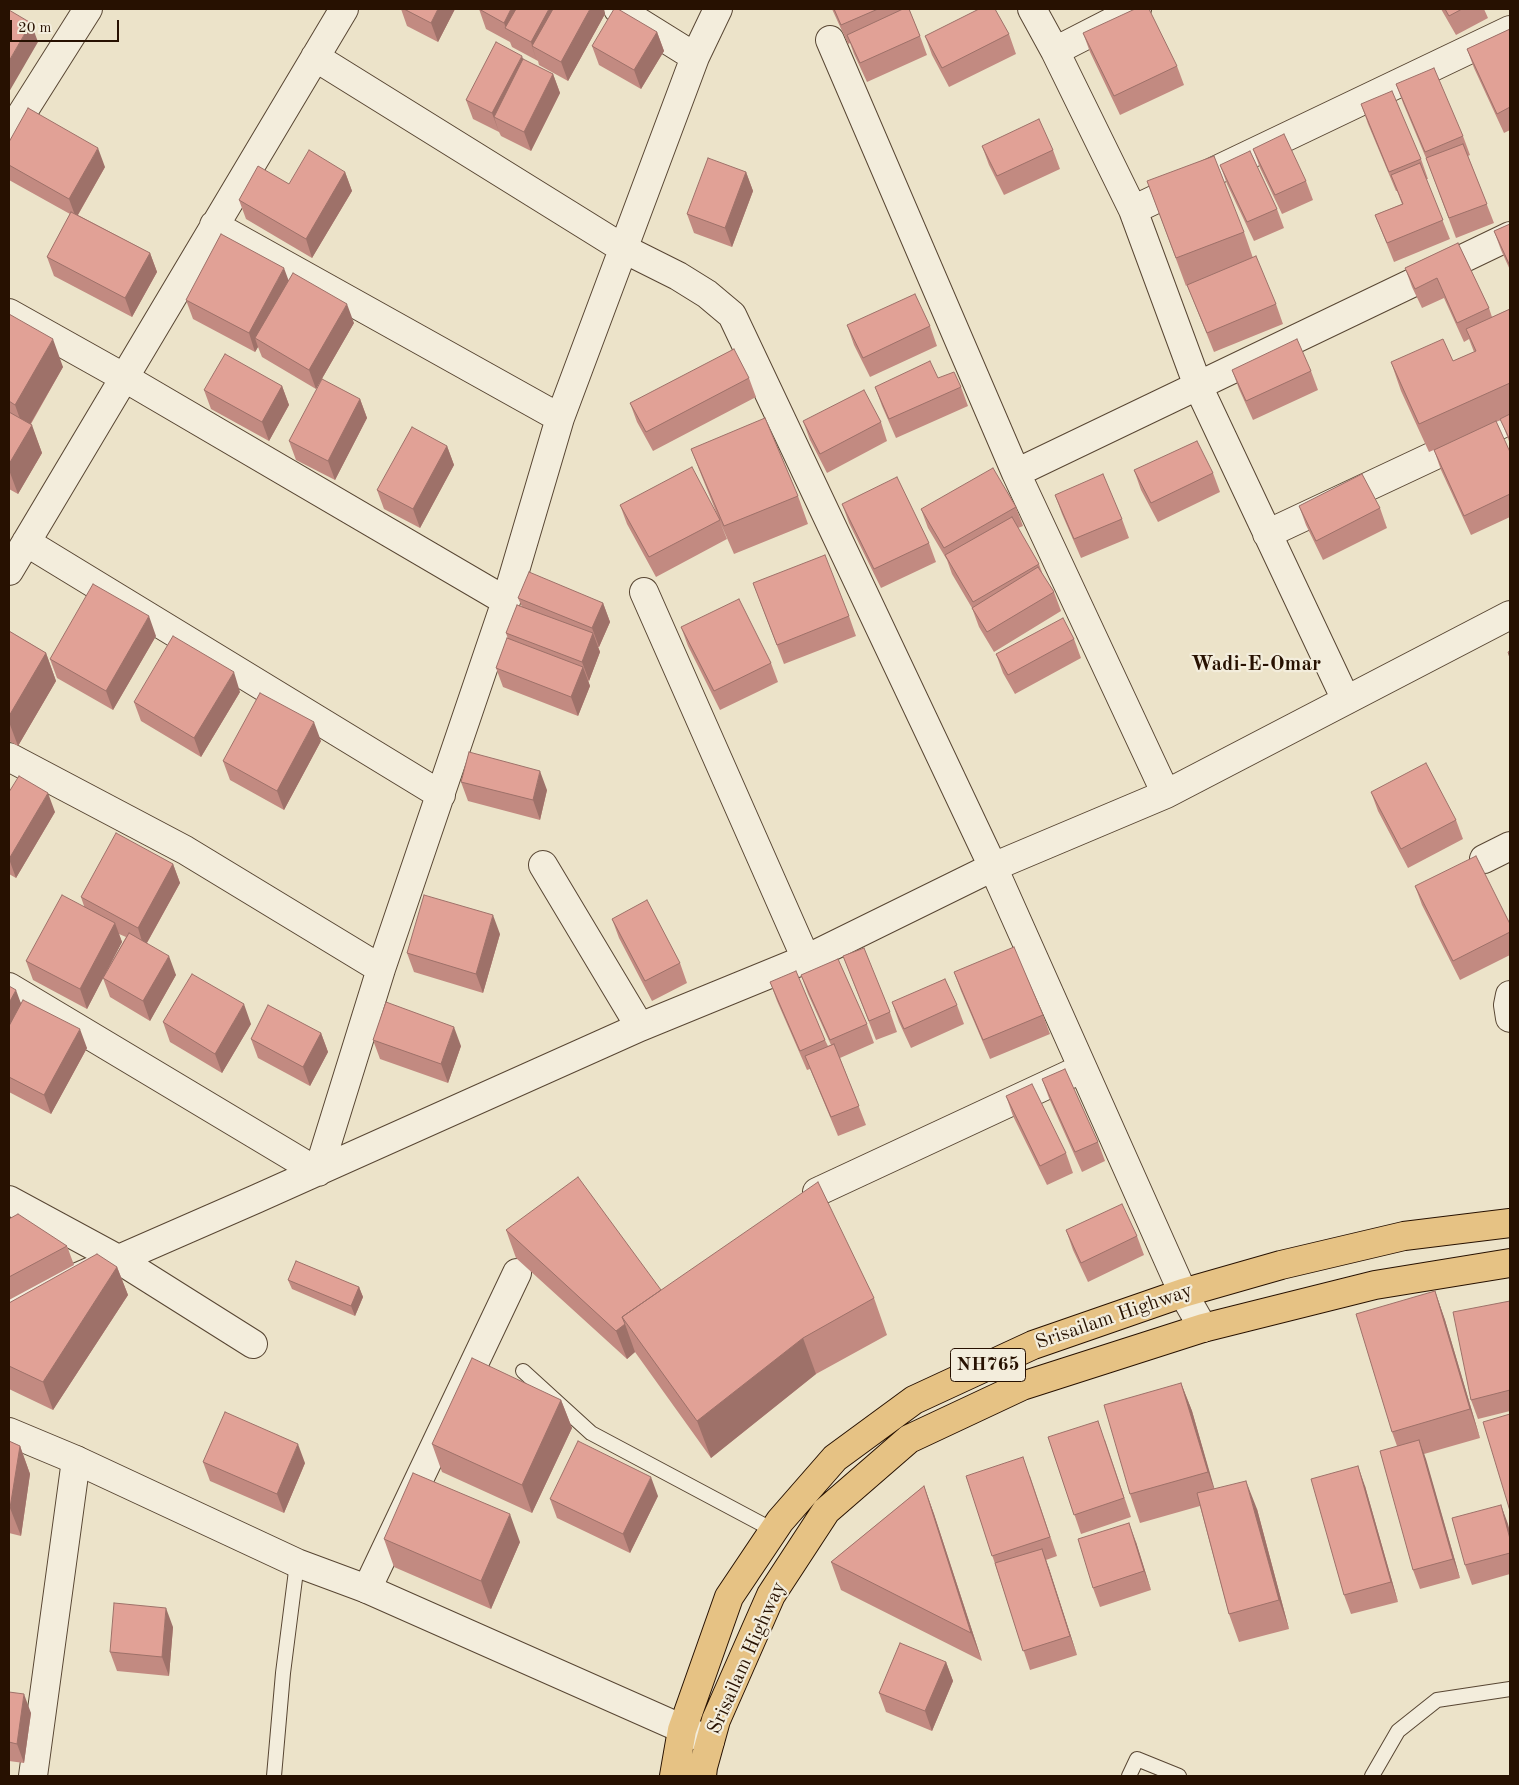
<!DOCTYPE html>
<html>
<head>
<meta charset="utf-8">
<style>
	body { margin:0 }
	#map { position:relative; width:1519px; height:1785px; overflow:hidden; background:#ece3c9; font-family:"Old Standard TT",serif }
	canvas { display:block }
	.frame { position:absolute; inset:0; border:10px solid #271101; pointer-events:none }
	.scale { position:absolute; left:10px; top:20px; width:109px; height:22px; box-sizing:border-box; border:2px solid #271101; border-top:0; padding-left:6px; font-size:15px; line-height:18px; white-space:nowrap; color:#271101; -webkit-text-stroke:4px #f3eddc; paint-order:stroke }
</style>
</head>
<body>
<div id="map">
<canvas width="1519" height="1785"></canvas>
<div class="frame"></div>
<div class="scale">20 m</div>
</div>
<script>
const context = document.querySelector('canvas').getContext('2d');
context.lineJoin = 'round';
function toPath(rows) {
  const path = new Path2D();
  for (const r of rows) {
    path.moveTo(r[0], r[1]);
    for (let i = 2; i < r.length; i += 2) path.lineTo(r[i], r[i + 1]);
  }
  return path;
}
function trace(path, color, width, dash) {
  context.strokeStyle = color;
  context.lineWidth = width;
  context.lineCap = dash ? 'butt' : 'round';
  context.setLineDash(dash || []);
  context.stroke(path);
}
function fill(path, color) {
  context.fillStyle = color;
  context.fill(path, 'evenodd');
}
function label(font, color, halo, rows, align = 'center') {
  context.font = font + ' "Old Standard TT",serif';
  context.lineWidth = 4.5;
  context.setLineDash([]);
  context.textBaseline = 'middle';
  context.strokeStyle = halo;
  context.fillStyle = color;
  for (const [text, x, y, turn = 0] of rows) {
    context.save();
    context.translate(x, y);
    context.rotate((+turn || 0) * Math.PI / 180);
    context.textAlign = isNaN(turn) ? turn : align;
    if (halo) context.strokeText(text, 0, 0);
    context.fillText(text, 0, 0);
    context.restore();
  }
}
const service = toPath([
	[523,1371,591,1433,773,1530],
	[274,1776,283,1673,297,1563],
	[1129,1776,1137,1759,1179,1776],
	[1372,1776,1398,1731,1437,1700,1510,1689]
]);
const minor = toPath([
	[618,9,695,57],
	[1032,9,1055,51,1133,210,1198,386,1346,700],
	[830,40,1016,473,1166,794],
	[1055,51,1137,9],
	[315,57,624,249,678,276,707,294,732,315,993,867,1183,1293,1203,1328],
	[9,134,88,9],
	[1133,210,1510,30],
	[214,225,560,418],
	[9,313,125,378,506,601],
	[1016,473,1510,236],
	[1267,534,1510,420],
	[26,542,441,795],
	[9,571,344,9],
	[644,592,806,959],
	[9,757,185,850,381,969],
	[1484,859,1510,846],
	[543,865,640,1027],
	[9,987,318,1172,381,969,506,601,560,418,695,57,718,9],
	[1510,995,1508,1005,1510,1018],
	[817,1192,1079,1070],
	[9,1200,118,1259,253,1344],
	[9,1307,256,1199,640,1027,806,959,993,867,1166,794,1510,615],
	[367,1589,517,1273],
	[33,1776,76,1460]
]);
const tertiary = toPath([
	[9,1432,76,1460,297,1563,367,1589,710,1741]
]);
const trunk = toPath([
	[674,1776,682,1730,729,1597,780,1521,835,1458,914,1400,1033,1345,1183,1293,1281,1265,1404,1236,1510,1223],
	[702,1776,703,1767,716,1720,771,1595,826,1511,909,1439,1022,1386,1203,1328,1375,1285,1510,1263]
]);
trace(service, '#584633', 16);
trace(minor, '#584633', 30);
trace(tertiary, '#584633', 30);
trace(trunk, '#271101', 30);
trace(service, '#f3eddc', 14);
trace(minor, '#f3eddc', 28);
trace(tertiary, '#f3eddc', 28);
trace(trunk, '#e6c284', 28);
fill(toPath([
	[401,9,455,9,438,42,407,26],
	[479,9,605,14,568,81,539,65,538,61,512,47,510,42,486,29],
	[832,9,909,9,920,36,927,55,867,82,854,54,850,43,848,44],
	[1441,9,1484,9,1488,18,1456,35],
	[1510,29,1510,130,1504,133,1474,68,1467,49],
	[657,32,664,51,641,89,599,65,592,46],
	[1083,33,1177,66,1184,85,1120,115,1090,52],
	[1009,34,1016,54,949,87,932,55,925,36],
	[523,60,553,74,560,93,531,151,501,136,499,132,473,119,466,100],
	[1396,84,1463,136,1470,155,1468,156,1494,223,1456,238,1426,158,1403,103],
	[1361,104,1421,159,1428,179,1426,179,1450,239,1394,262,1375,215,1402,204,1397,191,1396,191,1368,124],
	[9,142,105,167,78,215,150,253,157,272,132,317,54,276,47,257,70,214,9,180],
	[982,146,1053,150,1060,169,1004,195,989,165],
	[1253,149,1306,181,1313,200,1282,214,1260,168],
	[1220,165,1277,209,1284,228,1254,241,1227,184],
	[345,172,352,191,312,258,246,219,239,200,289,184],
	[746,172,753,191,732,247,694,233,687,214],
	[1147,181,1244,232,1253,258,1276,304,1283,324,1214,352,1187,285,1186,286],
	[1510,224,1510,270,1501,250,1494,231],
	[1458,243,1489,308,1492,317,1510,309,1510,444,1501,420,1496,422,1510,452,1510,517,1471,535,1441,470,1434,450,1436,449,1429,452,1401,391,1391,362,1453,361,1474,352,1469,339,1464,342,1444,298,1422,308,1412,287,1405,268],
	[288,281,354,323,316,389,262,357,258,347,255,352,193,319,186,300],
	[9,314,63,367,31,424,42,453,18,494,9,489],
	[847,325,930,326,937,346,870,377,854,345],
	[1232,370,1311,371,1318,390,1253,420,1239,389],
	[749,378,756,397,653,451,637,422,630,403],
	[938,378,961,387,968,406,896,438,882,406,875,387],
	[282,386,289,405,269,441,211,409,204,390],
	[360,399,367,418,335,480,296,460,289,441],
	[803,421,881,422,887,441,827,473,810,440],
	[447,446,454,465,420,528,384,509,377,490],
	[691,449,798,496,808,524,734,554,720,522,727,539,656,577,627,524,620,505,719,519,702,477],
	[1134,470,1213,473,1220,492,1158,522,1141,490],
	[1055,495,1122,519,1129,538,1081,558,1062,514],
	[842,504,929,543,936,562,881,588,849,523],
	[1299,506,1380,508,1387,528,1323,560,1306,525],
	[1016,507,1023,526,1018,528,1039,564,1043,575,1054,592,1061,611,994,652,979,627,972,608,952,574,947,560,928,528,921,509],
	[753,583,849,616,856,636,784,664],
	[518,598,603,603,610,622,599,647,598,647,600,652,589,681,588,680,590,686,578,716,503,687,496,668,508,639,506,633,522,607],
	[681,627,771,663,778,682,720,710,688,646],
	[9,631,46,653,56,681,18,746,9,741],
	[156,636,113,710,57,678,50,659],
	[1074,639,1081,658,1015,694,1003,673,996,654],
	[240,692,201,757,141,721,134,702],
	[321,741,284,810,230,780,223,761],
	[461,782,547,790,540,820,468,801],
	[9,792,55,812,16,878,9,874],
	[1371,792,1456,820,1463,839,1408,868,1378,811],
	[173,864,180,883,147,943,176,975,150,1021,110,997,103,978,87,1009,33,980,26,961,84,906,81,897],
	[119,934,126,937,105,974,122,942],
	[1415,886,1510,924,1510,955,1460,980,1422,905],
	[612,919,680,963,687,983,652,1001,619,938],
	[500,934,483,993,414,972,407,953],
	[843,956,890,1012,897,1032,876,1040],
	[954,972,1043,1015,1050,1034,990,1059,961,991],
	[801,975,867,1024,874,1043,840,1058,866,1125,838,1136,810,1069,807,1070,777,1001,770,982,825,1040,828,1046,831,1045,808,994],
	[9,986,21,1003,87,1048,51,1114,9,1092],
	[892,1002,957,1005,964,1024,911,1048,899,1022],
	[163,1022,251,1024,222,1073,170,1042],
	[321,1033,328,1052,310,1086,258,1058,251,1039],
	[373,1040,461,1046,448,1083,380,1059],
	[1042,1079,1098,1142,1105,1161,1082,1172,1049,1098],
	[1006,1096,1066,1153,1073,1173,1047,1185,1013,1116],
	[9,1219,67,1246,74,1265,9,1300],
	[506,1230,661,1290,874,1298,887,1335,816,1374,711,1458,635,1352,627,1359,516,1258],
	[1066,1230,1137,1236,1144,1255,1088,1282,1073,1250],
	[117,1267,128,1295,53,1410,9,1389,9,1303],
	[288,1280,359,1287,363,1297,355,1316,292,1289],
	[1435,1291,1445,1320,1480,1438,1424,1454,1460,1578,1420,1589,1413,1570,1397,1446,1392,1432],
	[1510,1301,1510,1411,1478,1419,1471,1400],
	[1181,1383,1192,1411,1214,1489,1257,1509,1289,1629,1239,1642,1229,1614,1200,1506,1140,1523,1130,1494],
	[561,1400,572,1428,532,1513,442,1472,432,1444],
	[1048,1437,1105,1440,1131,1517,1081,1534],
	[9,1441,20,1446,30,1474,21,1536,9,1533],
	[203,1462,305,1463,284,1513,210,1481],
	[966,1476,1030,1476,1057,1556,1046,1560,1077,1655,1030,1670],
	[924,1486,934,1514,982,1661,841,1590,831,1562],
	[1365,1486,1398,1602,1351,1614,1344,1595],
	[658,1496,630,1553,557,1518,550,1499],
	[1501,1505,1510,1532,1510,1574,1472,1585,1465,1565],
	[384,1539,520,1542,491,1609,394,1567],
	[1136,1542,1151,1590,1100,1607,1093,1588],
	[173,1627,169,1676,117,1671,110,1652],
	[946,1662,953,1681,932,1731,886,1712,879,1693],
	[9,1692,31,1713,24,1763,9,1761]
]), '#c28a81');
fill(toPath([
	[438,9,455,9,438,42,431,23],
	[511,9,528,9,506,28,504,23],
	[549,9,567,9,532,46,537,62,531,42],
	[590,9,604,9,605,14,568,81,561,62],
	[31,23,38,42,9,92,9,61],
	[657,32,664,51,641,89,634,70],
	[522,56,529,75,494,117,499,132,492,113],
	[553,74,560,93,531,151,524,132],
	[98,148,105,167,76,218,69,199],
	[345,172,352,191,312,258,306,239],
	[746,172,753,191,732,247,725,228],
	[150,253,157,272,132,317,125,298],
	[284,268,291,287,255,338,258,347,255,352,249,333],
	[347,304,354,323,316,389,309,370],
	[53,339,63,367,25,433,15,405],
	[282,386,289,405,269,441,262,422],
	[360,399,367,418,335,480,328,461],
	[32,425,42,453,18,494,9,470,9,464],
	[447,446,454,465,420,528,413,509],
	[603,603,610,622,599,647,592,628],
	[149,616,156,636,113,710,106,691],
	[593,633,600,652,589,681,582,662],
	[46,653,56,681,18,746,9,722,9,716],
	[583,667,590,686,578,716,571,697],
	[234,672,240,692,201,757,194,738],
	[314,722,321,741,284,810,277,791],
	[540,771,547,790,540,820,533,800],
	[48,793,55,812,16,878,9,859],
	[173,864,180,883,144,948,138,928],
	[493,915,500,934,483,993,476,974],
	[115,923,122,942,87,1009,80,989],
	[169,956,176,975,150,1021,143,1001],
	[16,990,23,1009,9,1035,9,1003],
	[244,1004,251,1024,222,1073,215,1054],
	[454,1027,461,1046,448,1083,441,1064],
	[80,1029,87,1048,51,1114,44,1095],
	[321,1033,328,1052,310,1086,303,1067],
	[117,1267,128,1295,53,1410,43,1382],
	[359,1287,363,1297,355,1316,351,1306],
	[1435,1291,1445,1320,1480,1438,1470,1409],
	[625,1324,635,1352,627,1359,616,1331],
	[803,1338,816,1374,711,1458,697,1421],
	[1181,1383,1192,1411,1218,1501,1208,1472],
	[561,1400,572,1428,532,1513,522,1485],
	[1419,1440,1426,1459,1460,1578,1453,1559],
	[298,1444,305,1463,284,1513,277,1494],
	[20,1446,30,1474,21,1536,10,1508],
	[1358,1466,1365,1486,1398,1602,1391,1582],
	[651,1477,658,1496,630,1553,623,1534],
	[1246,1481,1257,1509,1289,1629,1279,1600],
	[924,1486,934,1514,982,1661,971,1633],
	[1501,1505,1508,1524,1510,1532,1510,1539],
	[510,1514,520,1542,491,1609,481,1581],
	[1129,1523,1136,1542,1151,1590,1144,1571],
	[1042,1549,1049,1568,1077,1655,1070,1636],
	[166,1608,173,1627,169,1676,162,1657],
	[946,1662,953,1681,932,1731,925,1711],
	[24,1694,31,1713,24,1763,17,1744]
]), '#9e7169');
const building = toPath([
	[404,9,438,9,431,23,404,9],
	[479,9,511,9,504,23,479,9],
	[516,9,549,9,531,42,505,28,516,9],
	[553,9,590,9,561,62,532,46,553,9],
	[614,9,618,9,657,32,634,70,592,46,614,9],
	[834,9,878,9,841,25,834,9],
	[903,9,909,9,920,36,860,63,847,35,903,9],
	[979,9,995,9,1009,34,942,68,925,36,979,9],
	[1135,9,1149,9,1177,66,1114,96,1083,33,1135,9],
	[1445,9,1462,9,1449,16,1445,9],
	[9,10,31,23,9,61,9,10],
	[1510,29,1510,107,1497,114,1467,49,1510,29],
	[496,42,522,56,492,113,466,100,496,42],
	[523,59,553,74,524,132,494,117,523,59],
	[1434,68,1463,136,1425,152,1396,84,1434,68],
	[1392,91,1421,159,1389,172,1361,104,1392,91],
	[28,108,98,148,69,199,9,165,9,142,28,108],
	[1039,119,1053,150,997,176,982,146,1039,119],
	[1284,134,1306,181,1275,195,1253,149,1284,134],
	[1463,144,1487,204,1449,218,1426,158,1463,144],
	[309,150,345,172,306,239,239,200,258,166,289,184,309,150],
	[1250,151,1277,209,1247,222,1220,165,1250,151],
	[1214,156,1244,232,1176,258,1147,181,1214,156],
	[708,158,746,172,725,228,687,214,708,158],
	[1420,163,1443,220,1387,243,1375,215,1403,204,1391,175,1420,163],
	[71,212,150,253,125,298,47,257,71,212],
	[1510,224,1510,266,1494,231,1510,224],
	[221,234,284,268,249,333,186,300,221,234],
	[1458,243,1489,308,1457,323,1437,278,1415,289,1405,268,1458,243],
	[1256,256,1276,304,1207,333,1187,285,1256,256],
	[293,273,347,304,309,370,255,338,293,273],
	[915,294,930,326,863,358,847,325,915,294],
	[1510,309,1510,383,1419,424,1391,362,1443,339,1453,361,1476,351,1466,329,1510,309],
	[9,314,53,339,15,405,9,401,9,314],
	[1297,339,1311,371,1246,401,1232,370,1297,339],
	[734,349,749,378,646,432,630,403,734,349],
	[225,354,282,386,262,422,204,390,225,354],
	[930,361,938,378,954,372,961,387,889,419,875,387,930,361],
	[322,379,360,399,328,461,289,441,322,379],
	[864,390,881,422,820,454,803,421,864,390],
	[9,412,32,425,9,464,9,412],
	[1510,414,1510,440,1500,419,1510,414],
	[765,418,798,496,724,526,691,449,765,418],
	[1496,421,1510,452,1510,494,1464,516,1434,450,1496,421],
	[412,427,447,446,413,509,377,490,412,427],
	[1197,441,1213,473,1151,503,1134,470,1197,441],
	[692,467,720,520,649,557,620,505,692,467],
	[993,468,1016,507,944,548,921,509,993,468],
	[1103,474,1122,519,1074,539,1055,495,1103,474],
	[1362,474,1380,508,1316,541,1299,506,1362,474],
	[897,477,929,543,874,569,842,504,897,477],
	[1012,517,1039,564,973,602,945,555,1012,517],
	[825,555,849,616,777,645,753,583,825,555],
	[1038,567,1054,592,987,632,972,608,1038,567],
	[529,572,603,603,592,628,518,598,529,572],
	[93,584,149,616,106,691,50,659,93,584],
	[739,599,771,663,714,691,681,627,739,599],
	[517,605,593,633,582,662,506,633,517,605],
	[1063,618,1074,639,1008,675,996,654,1063,618],
	[9,631,46,653,9,716,9,631],
	[173,636,234,672,194,738,134,702,173,636],
	[507,638,583,667,571,697,496,668,507,638],
	[1510,651,1510,658,1508,652,1510,651],
	[260,693,314,722,277,791,223,761,260,693],
	[469,752,540,771,533,800,461,782,469,752],
	[1426,763,1456,820,1401,849,1371,792,1426,763],
	[19,776,48,793,9,859,9,792,19,776],
	[116,833,173,864,138,928,81,897,116,833],
	[1476,856,1510,924,1510,932,1453,961,1415,886,1476,856],
	[62,895,115,923,80,989,26,961,62,895],
	[424,895,493,915,476,974,407,953,424,895],
	[647,900,680,963,645,981,612,919,647,900],
	[129,933,169,956,143,1001,103,978,129,933],
	[1014,947,1043,1015,983,1040,954,972,1014,947],
	[864,948,890,1012,869,1021,843,956,864,948],
	[838,959,867,1024,830,1040,801,975,838,959],
	[796,971,825,1040,800,1051,770,982,796,971],
	[192,974,244,1004,215,1054,163,1022,192,974],
	[945,979,957,1005,904,1029,892,1002,945,979],
	[9,986,16,990,9,1003,9,986],
	[23,1000,80,1029,44,1095,9,1077,9,1026,23,1000],
	[386,1002,454,1027,441,1064,373,1040,386,1002],
	[268,1005,321,1033,303,1067,251,1039,268,1005],
	[834,1044,859,1106,831,1117,805,1056,834,1044],
	[1065,1069,1098,1142,1075,1152,1042,1079,1065,1069],
	[1032,1084,1066,1153,1040,1166,1006,1096,1032,1084],
	[578,1177,661,1290,622,1317,625,1324,616,1331,506,1230,578,1177],
	[818,1182,874,1298,803,1338,697,1421,622,1317,818,1182],
	[1122,1204,1137,1236,1081,1263,1066,1230,1122,1204],
	[18,1214,67,1246,9,1277,9,1219,18,1214],
	[97,1254,117,1267,43,1382,9,1366,9,1303,97,1254],
	[296,1261,359,1287,351,1306,288,1280,296,1261],
	[1435,1291,1470,1409,1392,1432,1356,1314,1435,1291],
	[1510,1301,1510,1390,1471,1400,1453,1312,1510,1301],
	[472,1358,561,1400,522,1485,432,1444,472,1358],
	[1181,1383,1208,1472,1130,1494,1104,1405,1181,1383],
	[225,1412,298,1444,277,1494,203,1462,225,1412],
	[1510,1414,1510,1511,1483,1422,1510,1414],
	[1098,1421,1124,1498,1074,1515,1048,1437,1098,1421],
	[1419,1440,1453,1559,1413,1570,1380,1451,1419,1440],
	[9,1441,20,1446,10,1508,9,1507,9,1441],
	[578,1441,651,1477,623,1534,550,1499,578,1441],
	[1023,1457,1050,1537,992,1556,966,1476,1023,1457],
	[1358,1466,1391,1582,1344,1595,1311,1479,1358,1466],
	[413,1473,510,1514,481,1581,384,1539,413,1473],
	[1246,1481,1279,1600,1229,1614,1197,1493,1246,1481],
	[924,1486,971,1633,831,1562,924,1486],
	[1501,1505,1510,1539,1510,1553,1465,1565,1452,1518,1501,1505],
	[1129,1523,1144,1571,1093,1588,1078,1539,1129,1523],
	[1042,1549,1070,1636,1023,1651,995,1563,1042,1549],
	[114,1603,166,1608,162,1657,110,1652,114,1603],
	[900,1643,946,1662,925,1711,879,1693,900,1643],
	[9,1692,24,1694,17,1744,9,1742,9,1692]
]);
fill(building, '#e1a196');
trace(building, '#9e7169', 1);
for (const [x, y, w] of [
	[988,1365,75]
]) {
  const box = new Path2D();
  box.roundRect(x - w / 2, y - 16.5, w, 33, 4);
  context.fillStyle = '#f3eddc';
  context.fill(box);
  trace(box, '#271101', 1);
}
label('bold 19px', '#271101', null, [
	["NH765",988,1365]
]);
label('20px', '#271101', '#f3eddc', [
	["Srisailam Highway",1114,1317,-19],
	["Srisailam Highway",747,1658,-66]
]);
label('bold 21px', '#271101', '#f3eddc', [
	["Wadi-E-Omar",1256,664]
]);
</script>
</body>
</html>
